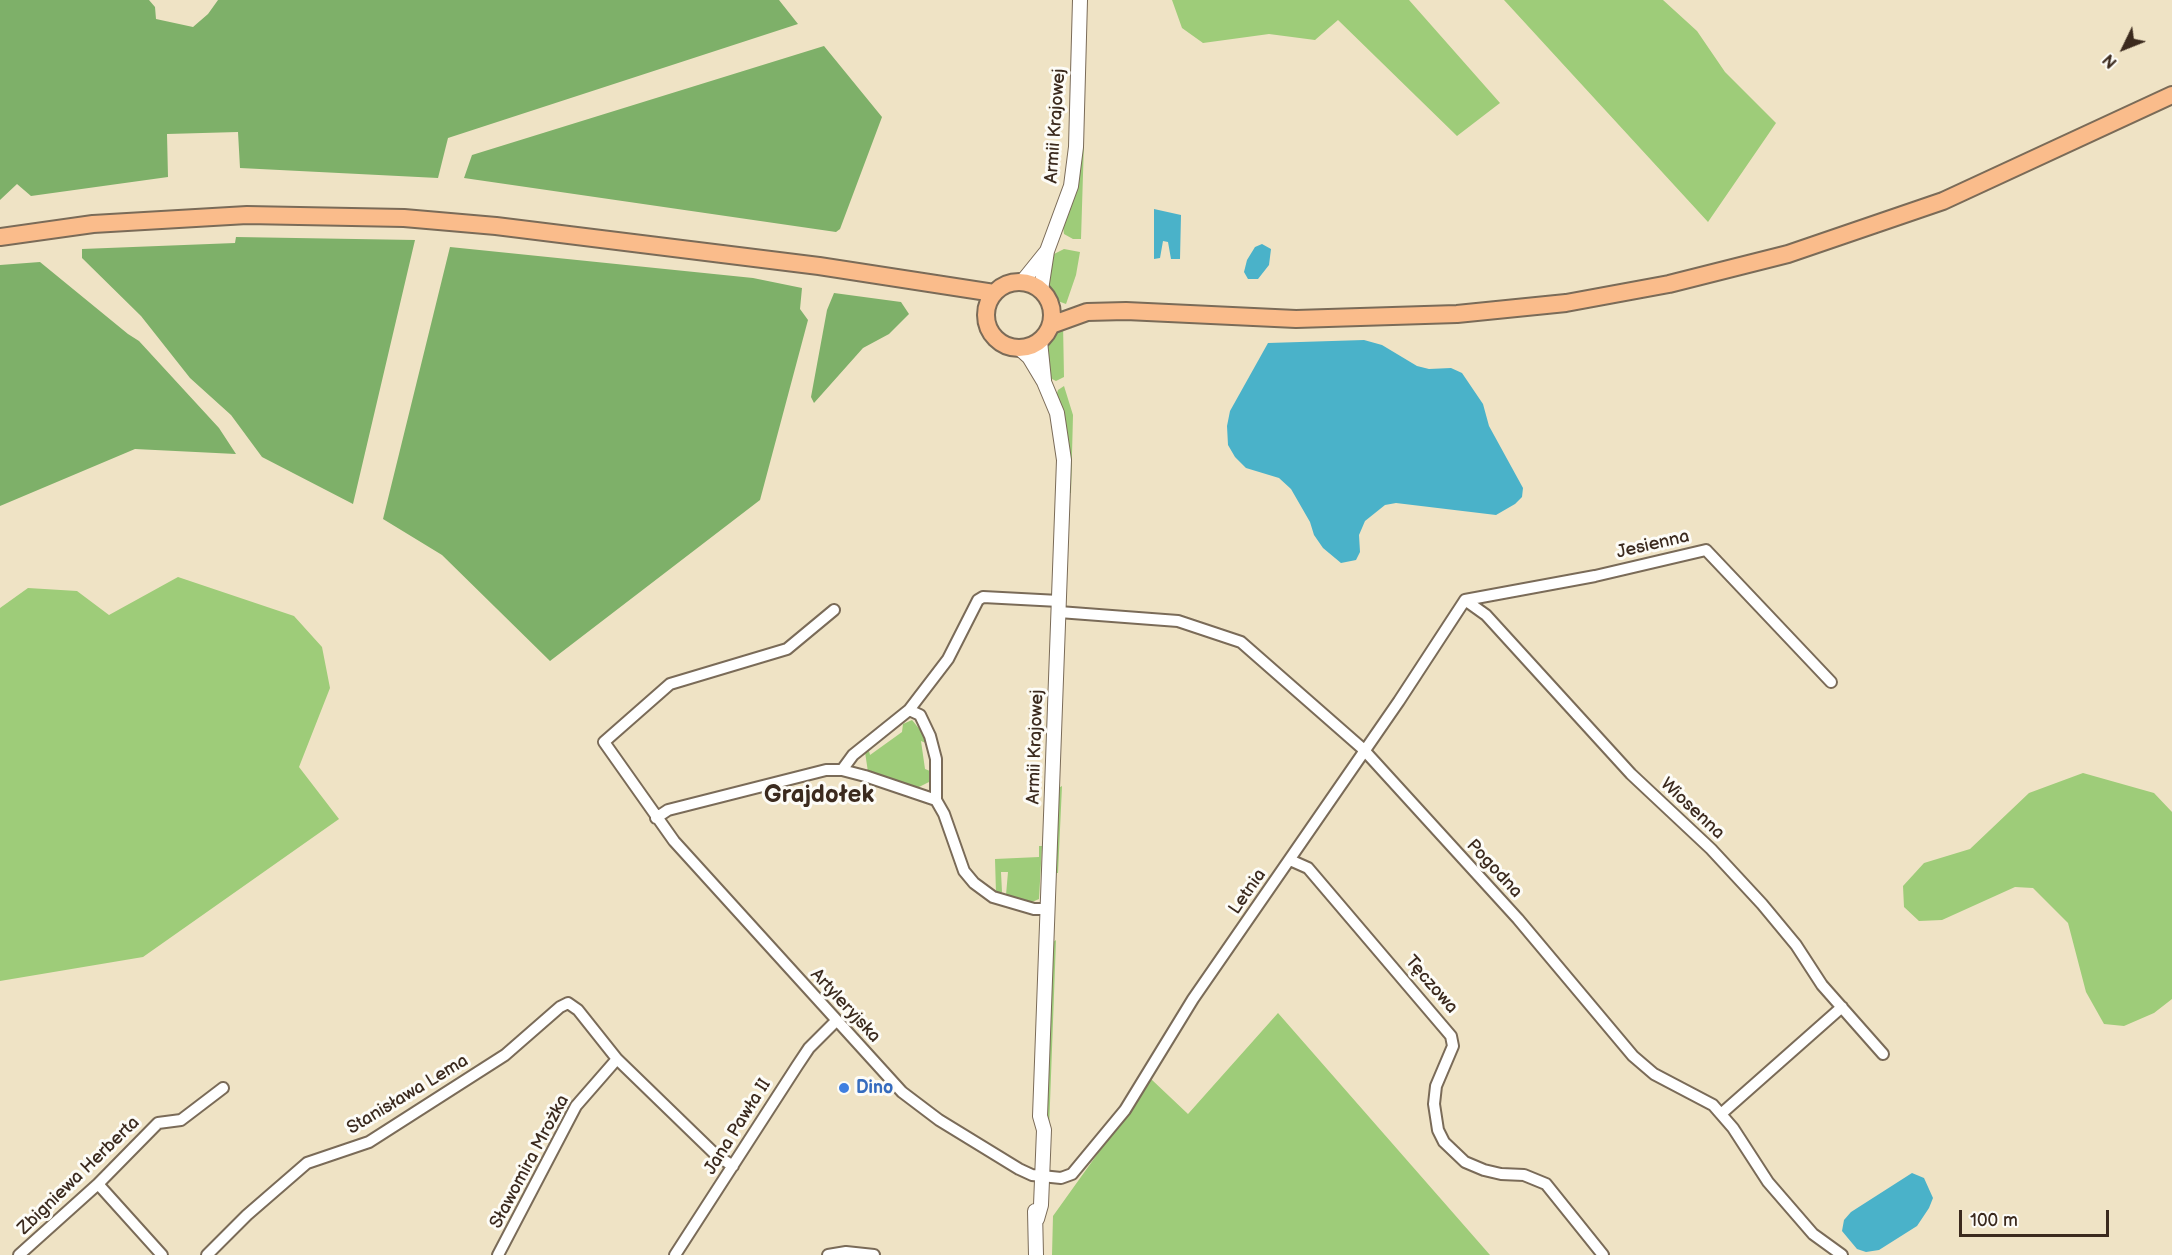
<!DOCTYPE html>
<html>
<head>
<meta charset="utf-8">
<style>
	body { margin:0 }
	#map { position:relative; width:2172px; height:1255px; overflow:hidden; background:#efe3c5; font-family:"Balsamiq Sans",sans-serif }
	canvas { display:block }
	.north { position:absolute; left:2094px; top:18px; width:60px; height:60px; -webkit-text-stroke:4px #fdfcf7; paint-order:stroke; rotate:227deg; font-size:16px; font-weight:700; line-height:24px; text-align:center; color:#3b2a1e }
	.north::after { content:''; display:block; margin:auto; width:21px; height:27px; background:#3b2a1e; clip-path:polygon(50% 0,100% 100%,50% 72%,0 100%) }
	.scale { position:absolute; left:1959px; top:1210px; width:150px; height:27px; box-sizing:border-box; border:3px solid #3b2a1e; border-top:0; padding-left:8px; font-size:18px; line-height:21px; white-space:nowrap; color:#3b2a1e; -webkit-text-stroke:4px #fdfcf7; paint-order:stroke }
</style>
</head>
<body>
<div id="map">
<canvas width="2172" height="1255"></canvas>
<div class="north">N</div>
<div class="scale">100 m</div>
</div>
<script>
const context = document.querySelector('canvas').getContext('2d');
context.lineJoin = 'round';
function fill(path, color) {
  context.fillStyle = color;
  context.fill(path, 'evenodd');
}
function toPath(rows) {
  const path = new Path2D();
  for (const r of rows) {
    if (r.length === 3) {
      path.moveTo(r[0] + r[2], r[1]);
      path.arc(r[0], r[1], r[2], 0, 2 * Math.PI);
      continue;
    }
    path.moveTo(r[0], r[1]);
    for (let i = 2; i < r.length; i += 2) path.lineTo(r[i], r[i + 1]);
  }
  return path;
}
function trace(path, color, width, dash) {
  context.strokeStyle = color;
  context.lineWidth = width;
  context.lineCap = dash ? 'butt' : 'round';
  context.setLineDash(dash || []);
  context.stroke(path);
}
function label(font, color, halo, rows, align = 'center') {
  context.font = font + ' "Balsamiq Sans",sans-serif';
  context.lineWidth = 6;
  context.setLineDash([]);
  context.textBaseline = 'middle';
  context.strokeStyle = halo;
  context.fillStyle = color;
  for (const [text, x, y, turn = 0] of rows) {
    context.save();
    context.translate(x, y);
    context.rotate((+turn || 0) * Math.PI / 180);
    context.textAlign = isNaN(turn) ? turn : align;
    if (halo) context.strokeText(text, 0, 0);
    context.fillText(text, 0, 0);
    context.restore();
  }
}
fill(toPath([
	[1172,0,1409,0,1500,103,1457,136,1338,20,1315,40,1269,34,1203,43,1182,28],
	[1504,0,1663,0,1697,31,1725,72,1776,123,1708,222],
	[1082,142,1084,142,1081,239,1073,239,1064,234,1063,227,1076,188],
	[1064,249,1080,252,1076,275,1066,304,1055,300,1046,287,1052,255],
	[1063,323,1064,377,1056,381,1050,378,1044,346,1054,329],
	[1064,386,1073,415,1071,493,1068,493,1056,396,1058,390],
	[178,577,294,616,322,647,330,688,299,767,339,819,143,957,0,981,0,608,28,588,77,591,109,615],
	[912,720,921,731,924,731,928,744,921,741,925,769,930,771,931,781,917,788,868,772,865,752,869,751,870,755,902,732,903,724],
	[2083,773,2154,793,2172,812,2172,999,2154,1013,2124,1026,2104,1024,2086,992,2068,923,2033,888,2015,887,1942,920,1919,921,1904,907,1903,886,1924,863,1970,849,2029,793],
	[1062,786,1058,873,1056,873,1054,871,1057,789],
	[1039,846,1042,846,1039,899,1032,902,1006,895,1008,872,1001,872,1002,892,996,893,995,859,1039,857],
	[1056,940,1049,1130,1045,1112,1052,943],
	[1278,1013,1490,1255,1052,1255,1053,1216,1151,1079,1188,1114]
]), '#9ecc79');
fill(toPath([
	[0,0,149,0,155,7,156,19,193,27,208,14,218,0,779,0,798,24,448,138,438,178,240,168,238,132,167,134,168,177,31,196,17,184,0,200],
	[824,46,882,117,840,229,836,232,464,178,472,155],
	[236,237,415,240,353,504,262,457,231,415,190,378,141,316,82,258,82,249,235,243],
	[450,247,753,278,802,288,800,309,808,320,760,500,550,661,442,555,383,519],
	[40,262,128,334,139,341,219,428,236,454,135,449,0,506,0,265],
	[834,293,901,302,909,314,889,334,863,348,814,403,811,397,827,310]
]), '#7eb069');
fill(toPath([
	[1154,209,1181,215,1180,259,1171,259,1168,242,1163,241,1160,258,1154,259],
	[1262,244,1271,249,1269,265,1258,279,1248,279,1244,272,1247,260,1255,247],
	[1364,340,1382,345,1417,366,1429,369,1451,368,1462,373,1483,404,1489,426,1523,488,1522,497,1515,504,1496,515,1396,503,1385,505,1365,521,1359,535,1360,552,1356,560,1341,563,1323,548,1314,535,1310,522,1291,489,1279,478,1246,468,1235,457,1228,445,1227,426,1230,411,1268,343],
	[1912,1173,1924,1178,1933,1198,1929,1208,1917,1226,1879,1250,1866,1252,1857,1249,1842,1231,1844,1220,1851,1212]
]), '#4ab2c9');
const minor = toPath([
	[1465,600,1486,615,1631,774,1711,849,1762,904,1796,945,1822,985,1883,1054],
	[1465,600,1595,576,1706,550,1831,682],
	[834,610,787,649,670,684,604,742,674,841,902,1092,939,1120,1019,1169,1032,1175,1061,1178,1072,1174,1125,1110,1193,999,1399,701,1465,600],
	[1059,612,1178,621,1241,642,1363,749,1518,919,1633,1056,1654,1074,1713,1105,1733,1128,1768,1182,1813,1234,1842,1255],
	[909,710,920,715,930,736,936,759,936,800,944,814,964,871,974,883,993,897,1034,909,1048,909],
	[842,770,853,755,909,710,948,659,978,600,983,597,1059,601],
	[656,818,668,810,826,770,842,770,865,776,936,800],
	[1290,860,1308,868,1451,1036,1453,1046,1436,1086,1434,1104,1438,1130,1444,1142,1465,1162,1484,1170,1501,1174,1524,1175,1546,1184,1603,1255],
	[1721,1114,1842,1007],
	[98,1184,162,1255],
	[19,1255,98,1184,158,1123,181,1120,223,1088],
	[207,1255,247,1215,307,1163,369,1142,505,1055,560,1007,568,1003,578,1010,617,1059,716,1155,733,1166],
	[498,1255,576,1106,617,1059],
	[675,1255,797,1066,809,1048,836,1021],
	[828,1255,846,1252,874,1255]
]);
const tertiary = toPath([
	[1022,282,1047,251,1071,186,1076,147,1080,0],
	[1041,290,1047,251],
	[1040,341,1044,380],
	[1019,348,1029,357,1044,382,1057,413,1064,460,1040,1116,1044,1130,1041,1205,1037,1219],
	[1035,1211,1036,1255]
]);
const primary = toPath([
	[0,237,93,224,247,215,404,218,496,226,819,266,994,293],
	[1019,315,33],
	[1051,325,1087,312,1126,311,1296,319,1457,314,1566,303,1669,284,1788,254,1943,201,2172,95]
]);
trace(minor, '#7a6b58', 14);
trace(tertiary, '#7a6b58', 16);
trace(primary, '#7a6b58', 20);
trace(minor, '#fff', 10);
trace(tertiary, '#fff', 14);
trace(primary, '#fabc8b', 16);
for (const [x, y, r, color] of [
	[844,1088,6,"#3f7fe0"]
]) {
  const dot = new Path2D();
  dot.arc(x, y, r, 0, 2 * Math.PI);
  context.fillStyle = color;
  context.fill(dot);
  trace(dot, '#fdfcf7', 2);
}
label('18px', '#3b2a1e', '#fdfcf7', [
	["Armii Krajowej",1056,126,-86],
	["Jesienna",1653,545,-13],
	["Armii Krajowej",1036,747,-88],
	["Wiosenna",1692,809,43],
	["Pogodna",1494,869,47],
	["Letnia",1248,892,-55],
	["Tęczowa",1431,985,49],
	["Artyleryjska",845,1006,47],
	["Stanisława Lema",408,1095,-31],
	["Jana Pawła II",738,1127,-58],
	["Sławomira Mrożka",530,1162,-62],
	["Zbigniewa Herberta",79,1176,-44]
]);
label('bold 18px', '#366cbe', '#fdfcf7', [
	["Dino",856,1088]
], 'left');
label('bold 24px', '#3b2a1e', '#fdfcf7', [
	["Grajdołek",819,796]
]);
</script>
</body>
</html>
